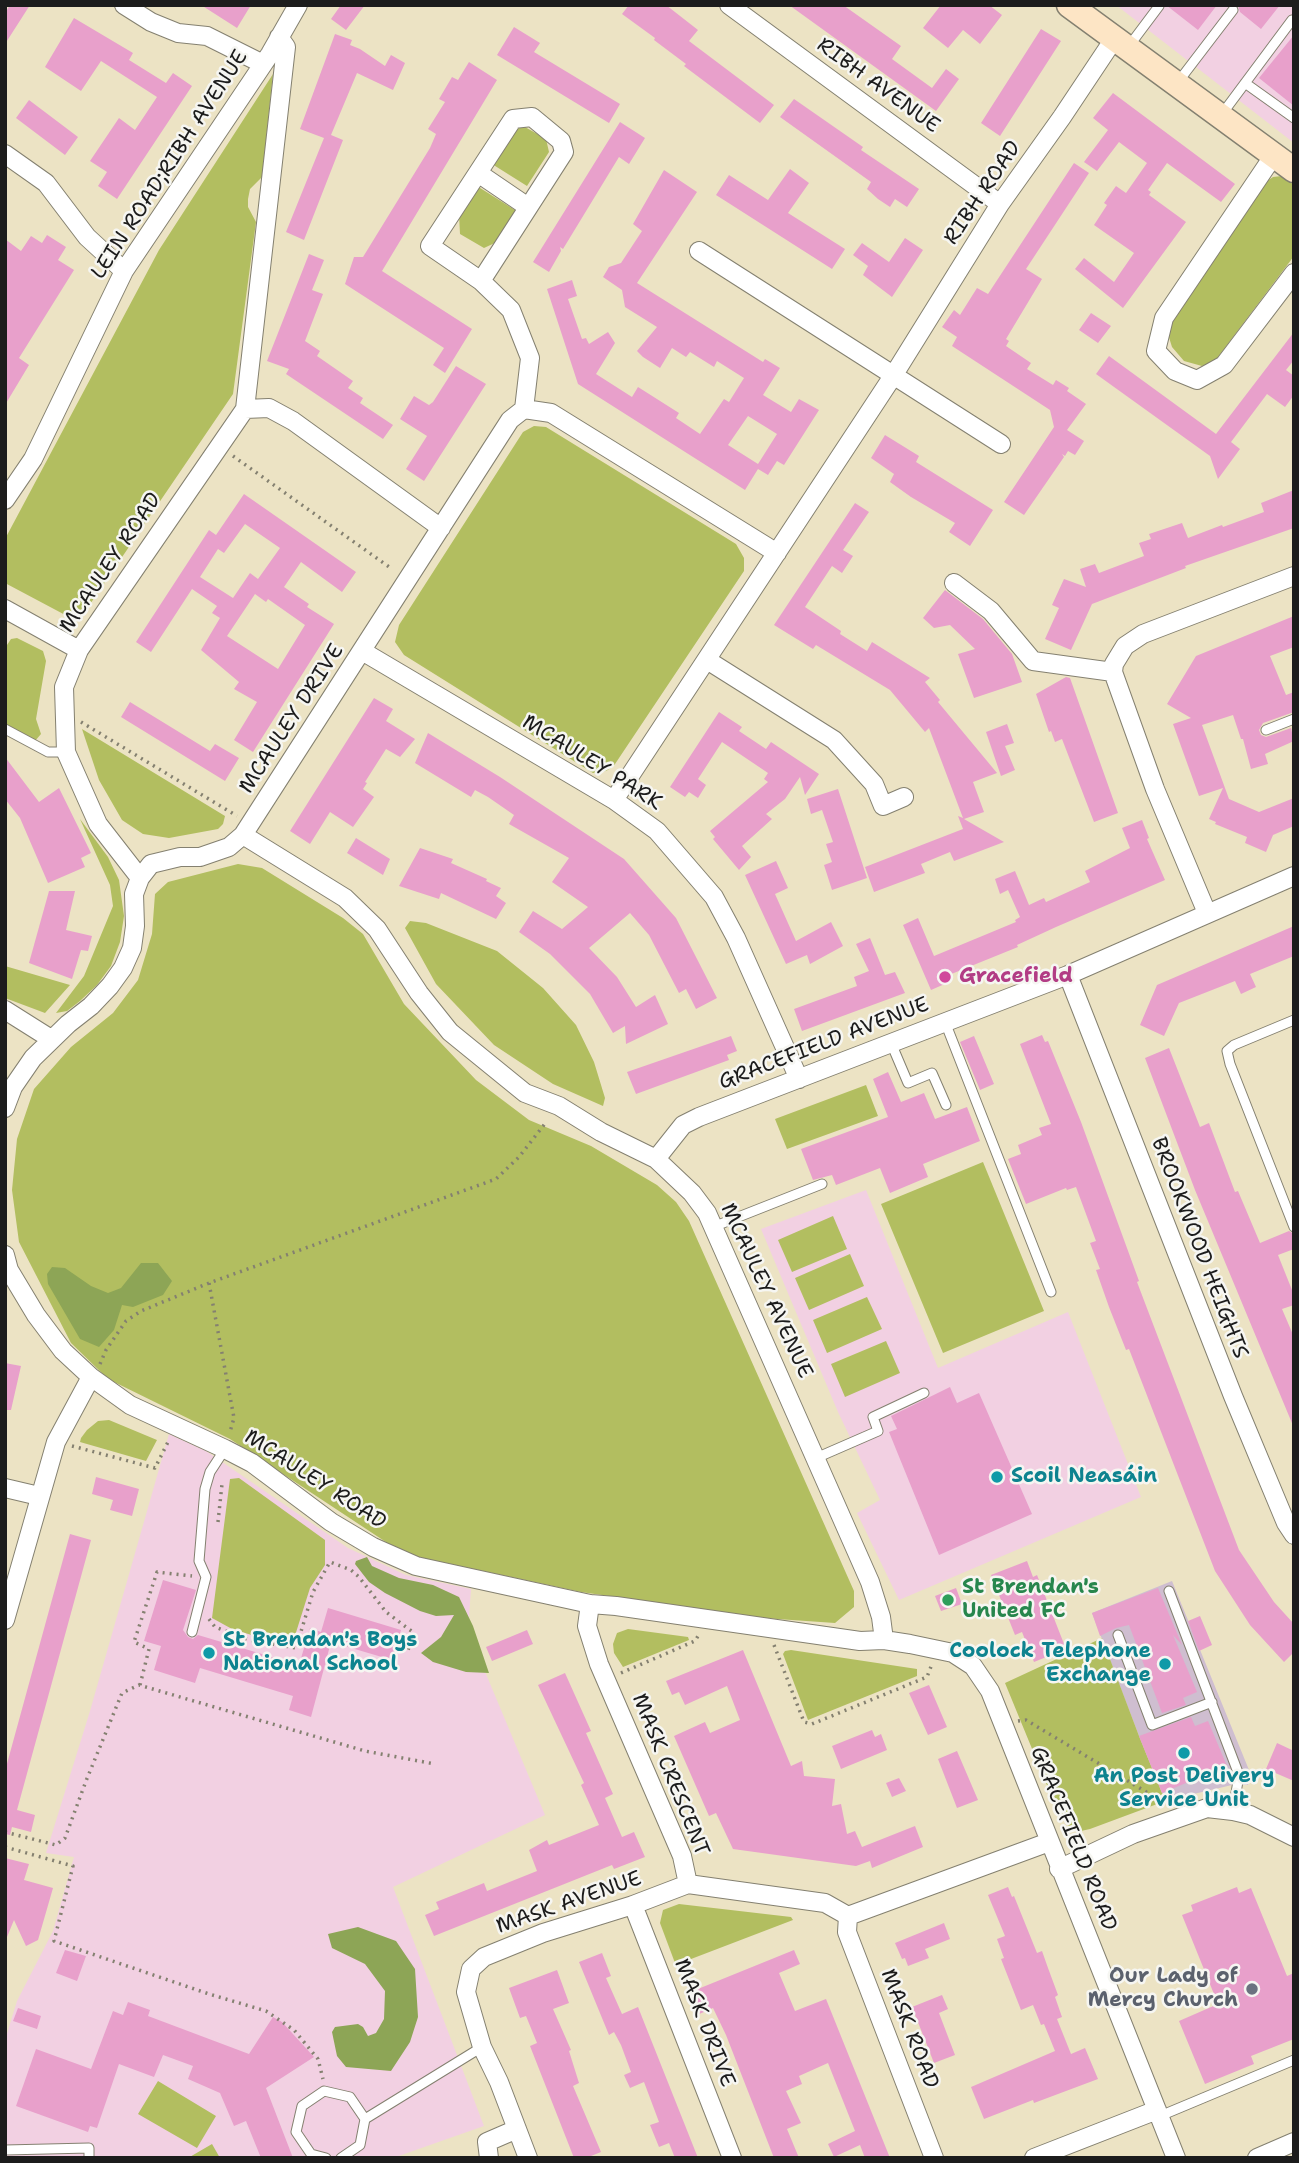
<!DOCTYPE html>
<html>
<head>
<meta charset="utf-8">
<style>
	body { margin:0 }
	#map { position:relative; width:1299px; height:2163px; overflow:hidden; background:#ece3c4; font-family:"Shantell Sans",sans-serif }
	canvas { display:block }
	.frame { position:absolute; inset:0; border:7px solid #1c1c1c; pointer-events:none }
</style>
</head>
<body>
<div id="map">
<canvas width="1299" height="2163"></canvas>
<div class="frame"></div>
</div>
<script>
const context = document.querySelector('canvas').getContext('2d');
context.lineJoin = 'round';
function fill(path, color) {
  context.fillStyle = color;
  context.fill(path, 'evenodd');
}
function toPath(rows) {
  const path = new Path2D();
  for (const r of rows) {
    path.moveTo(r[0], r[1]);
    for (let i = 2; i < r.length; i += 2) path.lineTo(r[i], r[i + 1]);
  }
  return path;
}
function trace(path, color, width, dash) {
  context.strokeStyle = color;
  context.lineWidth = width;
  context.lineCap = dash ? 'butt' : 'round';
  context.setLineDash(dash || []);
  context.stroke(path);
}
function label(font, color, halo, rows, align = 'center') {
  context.font = font + ' "Shantell Sans",sans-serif';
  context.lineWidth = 5;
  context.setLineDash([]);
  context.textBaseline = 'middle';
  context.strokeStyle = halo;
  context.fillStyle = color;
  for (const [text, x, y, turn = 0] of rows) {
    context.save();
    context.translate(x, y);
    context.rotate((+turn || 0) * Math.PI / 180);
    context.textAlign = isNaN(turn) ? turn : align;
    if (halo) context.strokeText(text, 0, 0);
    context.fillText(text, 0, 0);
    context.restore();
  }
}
fill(toPath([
	[1116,5,1294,5,1294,143],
	[866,1190,938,1368,1068,1312,1141,1497,899,1600,857,1513,880,1500,838,1412,761,1229],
	[169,1434,206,1451,348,1548,406,1575,471,1589,468,1631,545,1815,393,1887,484,2126,393,2158,5,2158,5,2040,17,2001,53,1931,74,1857,46,1853,90,1711]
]), '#f2d0e2');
fill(toPath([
	[1172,1581,1249,1770,1248,1785,1232,1785,1168,1800,1162,1793,1139,1736,1092,1613]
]), '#cfbed0');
fill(toPath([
	[273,74,262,177,250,189,248,199,248,207,256,222,233,394,84,613,69,617,5,583,5,539,159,250],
	[525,127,546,139,549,152,527,186,492,164,515,129],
	[1282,176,1294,185,1294,256,1215,361,1202,366,1184,361,1172,347,1167,331,1175,314,1264,183,1273,177],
	[477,186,518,212,499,241,484,248,460,234,459,215],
	[534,426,546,427,736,544,744,558,744,571,613,767,606,771,593,773,404,655,395,642,399,625,523,432],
	[17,638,43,651,46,661,36,719,41,734,35,741,5,724,5,648,11,639],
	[82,729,225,816,223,824,218,829,169,838,143,834,122,820,99,780],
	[80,819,108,857,119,880,124,916,120,942,111,966,97,985,80,1001,67,1011,56,1013,84,976,113,906,110,885],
	[238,864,262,868,343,918,363,934,404,1004,476,1080,529,1120,591,1146,657,1185,676,1202,689,1221,854,1591,854,1607,835,1623,763,1618,581,1592,404,1554,230,1439,108,1379,71,1343,19,1242,12,1190,17,1139,34,1089,71,1047,113,1013,138,980,152,934,155,894,168,882],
	[410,921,426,923,497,951,543,988,576,1025,594,1062,605,1098,603,1106,553,1084,494,1045,436,984,405,928],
	[5,966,70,985,45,1013,5,998],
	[866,1085,878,1116,787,1149,775,1119],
	[983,1162,1044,1311,943,1353,881,1204],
	[833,1216,847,1249,792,1272,778,1240],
	[850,1254,864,1286,809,1310,795,1278],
	[867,1297,882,1329,827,1353,813,1320],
	[886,1341,900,1373,845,1397,831,1364],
	[109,1420,157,1440,146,1461,80,1442,81,1438,87,1430,98,1421],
	[239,1478,325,1540,325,1565,310,1588,293,1642,258,1637,232,1629,212,1618,230,1479],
	[628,1629,688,1637,689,1640,623,1667,614,1653,613,1644,617,1633],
	[1102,1638,1139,1736,1162,1793,1168,1800,1090,1829,1081,1831,1069,1826,1058,1812,1005,1683],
	[791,1650,917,1669,917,1676,808,1720,783,1654,785,1651],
	[679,1904,791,1917,793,1920,678,1964,675,1963,660,1923,663,1910],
	[158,2081,216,2116,197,2148,138,2114],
	[212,2144,220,2158,188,2158]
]), '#b2be60');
fill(toPath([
	[141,1263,158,1263,172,1281,163,1295,133,1307,122,1305,114,1330,99,1347,80,1339,48,1284,47,1274,52,1267,65,1268,91,1286,108,1293,121,1288],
	[367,1557,372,1566,399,1578,433,1585,459,1597,473,1626,489,1673,466,1672,433,1662,421,1653,441,1637,454,1615,436,1616,420,1611,385,1593,369,1582,355,1564,356,1561],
	[358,1927,396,1941,415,1969,418,2017,410,2042,391,2071,346,2067,337,2056,332,2032,335,2027,358,2024,363,2027,368,2036,376,2033,384,2019,385,1991,365,1964,332,1948,328,1934]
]), '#8da556');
fill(toPath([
	[10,5,30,5,5,44,5,13],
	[201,5,251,5,237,28],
	[341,5,365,5,346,30,331,19],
	[629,5,666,5,698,30,689,41,774,105,760,123,684,66,686,64,654,40,655,38,622,14],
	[789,5,843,5,901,46,892,59,932,88,946,69,959,79,936,111],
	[941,5,989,5,1002,15,980,44,963,30,948,48,923,28],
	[1166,5,1217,5,1198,30],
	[1238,5,1280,5,1261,29,1240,12],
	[74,18,133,53,129,60,166,83,173,73,192,86,117,199,98,186,107,172,90,161,119,118,135,130,157,97,101,61,81,91,45,67],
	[514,27,540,43,534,52,620,104,609,123,497,55],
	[1041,29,1061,41,1000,136,981,123],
	[335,34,352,40,350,45,360,49,385,66,391,55,405,63,393,90,357,73,331,135,343,140,304,240,286,232,324,138,300,129],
	[1294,35,1294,106,1259,78],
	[469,62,497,80,382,271,472,329,445,373,433,365,444,348,345,284,354,257,363,257,430,148,436,134,428,129,445,102,439,99,452,77,458,80],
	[1113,93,1235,184,1221,202,1167,163,1148,190,1151,192,1149,195,1186,222,1123,308,1075,269,1084,258,1114,282,1134,253,1094,225,1107,205,1104,203,1116,186,1126,193,1147,163,1119,142,1097,171,1084,162,1108,130,1093,118],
	[794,99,863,147,861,150,919,189,907,207,895,199,890,207,878,199,867,189,871,182,780,117],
	[29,100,78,137,65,155,16,118],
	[620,122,645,138,629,164,619,157,563,249,560,247,561,251,549,272,533,262],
	[1074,163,1089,173,1026,269,1042,279,1006,339,1009,341,1006,346,1031,363,1027,369,1053,385,1056,380,1069,388,1067,391,1086,404,1067,430,1084,441,1075,455,1068,451,1065,456,1062,454,1064,457,1024,515,1004,502,1054,427,1050,410,952,346,957,337,942,327,954,310,960,315,977,288,988,294],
	[790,169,809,183,788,213,845,249,832,269,716,195,729,175,768,200],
	[664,170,697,192,637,283,763,362,765,359,780,368,763,395,791,412,799,399,819,410,784,465,777,461,768,475,758,469,745,490,578,384,547,289,572,280,577,296,568,299,582,339,586,338,589,344,608,332,615,343,596,374,632,397,638,387,679,413,676,418,700,434,724,399,729,402,744,378,717,361,714,367,690,352,686,357,672,348,660,368,643,357,637,351,657,327,625,307,622,290,603,277,609,267,621,263,642,231,633,224],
	[748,416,777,434,758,464,728,445],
	[47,235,66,247,58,260,74,270,19,358,29,365,5,405,5,239,21,251,31,236,42,243],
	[905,238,923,250,892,297,863,275,868,266,853,255,862,243,889,262],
	[309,254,324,260,312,290,323,294,305,341,320,351,317,356,353,381,348,388,363,398,360,403,393,425,383,439,286,374,289,369,267,361],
	[1091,313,1111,326,1098,343,1079,330],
	[1294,332,1294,360,1286,370,1294,376,1294,395,1285,407,1267,394,1231,442,1240,449,1218,479,1210,456,1096,374,1109,356,1216,434],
	[456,366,486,384,424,481,406,469,427,436,400,419,414,396,429,405,433,402],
	[885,435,919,456,916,462,993,510,970,546,949,532,955,523,911,497,890,482,894,474,871,458],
	[1294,490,1294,528,1185,566,1186,568,1092,604,1071,650,1045,639,1059,608,1052,605,1064,579,1086,587,1080,569,1095,564,1099,573,1144,556,1139,543,1151,539,1149,534,1182,523,1188,538,1222,525,1223,527,1264,512,1261,503],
	[244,494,356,572,342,592,301,562,284,587,309,604,307,607,334,624,253,752,234,740,257,702,234,689,239,682,201,650,220,618,212,613,217,606,192,589,151,652,136,642,209,530,216,535],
	[245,524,280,548,258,579,250,573,233,598,200,577,218,549,224,553],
	[255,594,266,602,268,599,305,625,278,669,227,636],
	[855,503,869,512,843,550,853,556,842,573,832,566,805,607,841,631,840,634,867,651,872,642,930,678,925,682,940,700,938,702,997,773,973,782,984,812,964,819,1004,842,954,861,950,852,921,864,925,873,874,892,865,867,963,829,958,816,963,818,929,728,925,732,890,690,816,645,813,649,774,625],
	[945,590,983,619,1012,654,1022,682,974,698,958,654,975,649,950,625,934,628,923,618],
	[1294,616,1294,647,1270,656,1286,695,1294,692,1294,712,1263,723,1259,730,1261,735,1266,737,1291,728,1294,741,1265,754,1268,764,1251,769,1243,739,1241,739,1233,715,1202,725,1229,799,1259,812,1294,798,1294,826,1273,835,1266,852,1245,843,1247,837,1215,824,1216,822,1209,819,1223,788,1199,796,1173,724,1191,718,1167,704,1196,656],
	[1066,677,1070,678,1118,813,1094,822,1062,739,1055,742,1051,731,1049,732,1036,694],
	[374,698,393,709,386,721,415,739,400,757,386,749,365,782,367,783,363,789,374,797,353,827,330,812,310,844,290,831],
	[130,702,210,751,215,744,239,758,225,781,121,717],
	[719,712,742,727,739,731,766,749,771,742,819,774,805,795,800,777,785,799,766,814,772,819,742,846,751,857,739,870,713,839,715,837,710,831,768,782,764,779,768,773,722,742,698,779,706,785,698,798,689,792,685,797,670,787],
	[1007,724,1014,743,1005,746,1015,770,1001,776,986,732],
	[428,733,500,777,624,859,676,918,717,998,696,1009,686,989,679,993,649,935,630,913,589,948,617,977,636,1007,655,995,668,1024,626,1044,625,1026,613,1033,590,994,550,954,519,932,533,911,562,929,588,907,552,882,569,858,509,824,514,815,488,797,475,790,471,797,415,763],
	[5,757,39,802,59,788,91,853,81,858,85,867,48,883,20,818,5,799],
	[838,789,867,878,832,890,824,865,832,862,826,844,833,842,822,810,811,814,807,799],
	[1142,820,1149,838,1147,839,1165,880,1056,927,1017,945,1018,947,944,977,947,983,931,990,903,925,918,918,934,956,1016,922,1015,920,1020,917,1008,890,1000,894,995,879,1015,871,1029,905,1044,898,1046,902,1090,882,1085,871,1130,848,1122,828],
	[356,838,390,859,383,875,347,853],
	[420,848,453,859,451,863,487,879,486,881,501,888,496,896,506,903,496,919,441,893,439,899,399,886],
	[776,861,788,888,775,894,796,941,831,922,843,946,810,964,807,955,786,964,745,875],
	[49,891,75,891,66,930,92,936,88,951,81,950,72,979,29,963],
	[1294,926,1294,956,1250,974,1256,987,1241,994,1235,981,1179,1003,1164,1036,1140,1025,1157,985],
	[870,938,885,975,895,972,905,993,802,1031,794,1009,857,986,854,977,869,971,856,944],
	[1042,1035,1045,1042,1048,1041,1081,1122,1139,1281,1137,1282,1239,1550,1274,1602,1294,1624,1294,1652,1284,1662,1250,1625,1215,1571,1129,1349,1126,1350,1109,1307,1096,1270,1100,1269,1090,1243,1096,1241,1076,1187,1067,1190,1066,1188,1026,1204,1008,1159,1021,1154,1018,1145,1042,1135,1039,1128,1051,1124,1020,1044],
	[731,1036,737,1051,727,1055,729,1060,636,1094,627,1072],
	[974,1036,994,1084,980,1090,960,1042],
	[1169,1048,1200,1127,1209,1123,1235,1192,1238,1191,1260,1243,1289,1231,1294,1234,1294,1249,1278,1255,1294,1295,1294,1305,1282,1309,1294,1337,1294,1428,1195,1190,1145,1058],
	[888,1072,901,1102,924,1093,935,1119,967,1107,980,1141,923,1164,928,1177,890,1193,880,1168,836,1185,832,1175,813,1180,801,1149,888,1117,873,1079],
	[5,1363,21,1366,11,1410,5,1410],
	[950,1387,957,1403,979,1393,1032,1514,939,1555,889,1432,897,1429,891,1416],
	[96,1477,139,1489,132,1516,110,1510,113,1500,92,1494],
	[70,1534,91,1540,17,1810,35,1815,31,1832,12,1827,10,1835,5,1834,5,1771],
	[1027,1561,1033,1577,1037,1575,1066,1649,1034,1662,1022,1632,1015,1635,991,1575],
	[163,1580,196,1590,183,1630,188,1637,193,1639,198,1635,299,1665,310,1628,321,1632,328,1608,401,1630,392,1660,331,1642,311,1717,289,1710,293,1696,200,1668,195,1683,154,1670,161,1646,144,1641],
	[956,1588,962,1604,941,1611,935,1596],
	[1158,1588,1182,1645,1173,1635,1197,1692,1183,1698,1186,1705,1162,1713,1129,1625,1116,1628,1100,1636,1092,1613],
	[1200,1616,1212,1645,1199,1651,1188,1621],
	[527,1630,533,1644,492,1661,486,1647],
	[743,1650,791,1766,802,1761,804,1776,835,1779,832,1806,841,1804,847,1834,855,1831,862,1847,915,1826,923,1847,872,1868,870,1861,856,1866,733,1849,716,1813,709,1816,674,1736,705,1722,710,1733,740,1720,727,1686,685,1705,679,1692,672,1695,666,1681],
	[565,1673,591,1731,586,1733,613,1794,605,1798,622,1837,634,1832,645,1857,614,1869,612,1865,434,1936,425,1915,439,1909,436,1902,484,1883,487,1891,537,1871,529,1850,547,1840,549,1845,599,1825,581,1785,584,1783,538,1685],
	[929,1685,947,1727,928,1735,909,1693],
	[1191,1717,1195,1726,1208,1721,1227,1766,1162,1793,1139,1736],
	[872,1730,875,1737,881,1734,887,1750,841,1769,832,1746],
	[1277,1743,1294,1751,1294,1781,1266,1769],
	[957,1751,978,1800,957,1808,938,1759],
	[899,1778,906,1791,892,1797,886,1783],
	[5,1858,29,1864,24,1880,53,1888,38,1940,26,1946,14,1920,7,1937,5,1937],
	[1008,1887,1012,1897,1014,1896,1037,1953,1042,1951,1048,1968,1058,1995,1055,1997,1062,2017,1057,2019,1071,2054,1085,2048,1098,2079,1034,2103,1033,2100,984,2119,971,2087,1055,2051,1044,2024,1041,2025,1033,2005,1021,2010,1001,1959,1004,1958,997,1939,1005,1936,988,1895],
	[1237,1887,1239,1893,1251,1888,1287,1976,1294,1973,1294,2039,1251,2056,1254,2064,1205,2084,1179,2021,1218,2004,1182,1915,1193,1911,1191,1905],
	[944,1923,950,1939,925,1949,929,1958,908,1966,905,1958,902,1959,895,1943],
	[65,1950,86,1956,77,1981,56,1973],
	[794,1950,800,1964,779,1973,795,2011,826,1999,890,2158,865,2158,860,2145,834,2157,828,2144,855,2131,828,2063,799,2076,802,2084,786,2091,801,2123,787,2129,799,2158,774,2158,726,2035,713,2008,697,2015,688,1993],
	[602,1953,611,1976,606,1978,622,2014,638,2007,698,2158,675,2158,669,2143,659,2147,650,2125,659,2122,644,2082,630,2088,624,2075,631,2072,621,2045,614,2032,609,2035,579,1962],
	[557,1970,569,2003,553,2009,571,2050,569,2051,579,2083,573,2086,601,2152,586,2158,574,2158,530,2046,537,2043,526,2016,520,2018,509,1988],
	[942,1995,948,2009,939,2013,955,2055,934,2063,912,2007],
	[128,2002,150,2010,148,2016,249,2054,273,2017,282,2022,314,2057,266,2088,293,2158,261,2158,246,2121,234,2126,220,2093,188,2079,193,2066,163,2055,154,2077,119,2064,97,2128,90,2126,88,2132,16,2106,36,2049,91,2069,113,2011,123,2015],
	[18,2008,41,2016,37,2029,13,2021]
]), '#e8a0cb');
const lane = toPath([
	[1129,46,1159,6],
	[1178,82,1233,10],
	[1245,83,1294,118],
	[1222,114,1292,20],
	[5,729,48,752,66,752],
	[1266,730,1294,719],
	[1294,1020,1234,1045,1227,1051,1230,1064,1294,1227],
	[945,1022,1051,1292],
	[891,1043,908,1083,932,1073,946,1105],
	[713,1227,822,1184],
	[816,1458,878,1431,873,1417,924,1393],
	[1169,1591,1239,1775,1233,1811],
	[192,1632,206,1577,199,1561,205,1489,210,1472,225,1449],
	[1118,1635,1152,1725,1212,1702],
	[1160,2116,1294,2060],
	[365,2119,482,2047],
	[5,2150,89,2148,89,2158],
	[326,2158,311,2154,296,2132,302,2106,324,2091,350,2097,365,2119,360,2145,341,2158]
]);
const street = toPath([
	[124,5,151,22,178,33,207,36,263,64],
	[729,5,1000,204],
	[5,154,46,183,87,237,124,271],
	[1274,155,1164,318,1156,351,1175,371,1197,380,1224,365,1294,273],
	[478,173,528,207],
	[699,251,1001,444],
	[481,281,430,246,513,119,532,117,561,141,564,152,481,281,511,310,530,358,524,409],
	[245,409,269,408,293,421,441,528],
	[5,500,33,459,124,271,270,54,298,5],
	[954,583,991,611,1033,661,1113,672],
	[5,609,79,650],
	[362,651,614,800,657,831,714,897,736,938,799,1079],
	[707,660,834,740,874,784,883,806,904,797],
	[614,800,893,376,1000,204,1062,117,1114,39],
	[243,835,345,898,377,929,419,993,450,1032,525,1093,559,1106,601,1132,656,1159,692,1193,707,1213,870,1582,881,1617,884,1640],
	[140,878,98,824,66,752,64,687,79,650,245,409,286,47,279,37],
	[1207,913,1155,789,1113,672,1114,664,1125,646,1143,634,1294,576],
	[1068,975,1233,1396,1286,1523,1294,1535],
	[5,1010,51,1039],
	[5,1108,13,1087,33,1058,68,1024,91,1006,110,986,123,968,132,948,135,926,134,894,140,878,151,864,180,857,200,857,229,847,243,835,510,420,524,409,551,413,777,553],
	[656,1159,683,1125,699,1117,1068,975,1294,876],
	[5,1255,9,1270,36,1315,63,1351,91,1377,130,1405,225,1449,252,1463,331,1522,373,1547,416,1566,590,1604,616,1606,860,1641,884,1640,910,1644,953,1653,973,1666,990,1691,1176,2158],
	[5,1488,39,1496],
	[590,1604,587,1626,599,1664,682,1856,688,1884,825,1903,848,1916,1049,1842],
	[5,1620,56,1442,91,1377],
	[1059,1869,1133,1834,1207,1808,1233,1811,1250,1815,1294,1837],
	[633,1905,732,2158],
	[848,1916,847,1932,934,2158],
	[489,2158,487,2142,517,2129],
	[528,2158,499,2082,482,2047,466,1992,471,1969,484,1957,543,1933,633,1905,688,1884],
	[1034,2158,1157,2110],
	[1257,2158,1294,2142]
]);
const secondary = toPath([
	[1069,5,1294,170]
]);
trace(lane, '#848070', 11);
trace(street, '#848070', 20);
trace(secondary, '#848070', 27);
trace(toPath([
	[233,456,392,569],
	[81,722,237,816],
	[209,1283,234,1418,230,1432],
	[100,1364,106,1350,126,1321,141,1311,209,1283,496,1179,519,1157,547,1121],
	[72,1446,155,1468,168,1442],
	[218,1522,222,1484],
	[209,1619,215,1627,249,1640,296,1648,313,1592,330,1562,351,1570,359,1577,386,1612,414,1633,407,1653],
	[774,1645,804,1722,812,1724,927,1677,932,1664],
	[621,1673,695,1641,698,1636],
	[140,1685,149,1649,134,1642,157,1572,192,1576],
	[1018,1721,1026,1720,1163,1802,1165,1805],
	[5,1832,56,1845,65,1838,86,1781,122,1693,139,1685,365,1751,435,1764],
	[5,1847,73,1866,54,1941,209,1994,266,2011,294,2030,318,2059,323,2079]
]), '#848070', 3.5, [2, 5]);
trace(lane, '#fff', 9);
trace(street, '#fff', 18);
trace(secondary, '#fde5c5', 24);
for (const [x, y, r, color] of [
	[945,977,7,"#d1479c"],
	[997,1477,7,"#0f9aa8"],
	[948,1600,7,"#2e9e5b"],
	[209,1653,7,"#0f9aa8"],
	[1165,1664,7,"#0f9aa8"],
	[1184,1753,7,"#0f9aa8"],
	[1252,1989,7,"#6b7280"]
]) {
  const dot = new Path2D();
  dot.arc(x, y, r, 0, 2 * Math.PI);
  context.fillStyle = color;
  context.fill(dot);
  trace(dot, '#f6f6f2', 2.5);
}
label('21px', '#1c1c1c', '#f6f6f2', [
	["RIBH AVENUE",878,86,36],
	["LEIN ROAD;RIBH AVENUE",170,165,-57],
	["RIBH ROAD",983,193,-56],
	["MCAULEY ROAD",111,563,-56],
	["MCAULEY DRIVE",292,719,-57],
	["MCAULEY PARK",592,763,32],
	["GRACEFIELD AVENUE",824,1044,-21],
	["BROOKWOOD HEIGHTS",1199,1248,69],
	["MCAULEY AVENUE",766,1291,65],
	["MCAULEY ROAD",315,1480,33],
	["MASK CRESCENT",670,1775,68],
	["GRACEFIELD ROAD",1073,1839,68],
	["MASK AVENUE",569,1903,-19],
	["MASK DRIVE",704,2023,69],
	["MASK ROAD",909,2029,69]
]);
label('bold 21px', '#b23c85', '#f6f6f2', [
	["Gracefield",959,977]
], 'left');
label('bold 21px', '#0d838f', '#f6f6f2', [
	["Scoil Neasáin",1011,1477],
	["St Brendan's Boys",223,1641],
	["National School",223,1665],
	["Coolock Telephone",1151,1652,"right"],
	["Exchange",1151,1676,"right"],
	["An Post Delivery",1184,1777,"center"],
	["Service Unit",1184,1801,"center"]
], 'left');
label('bold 21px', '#27864d', '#f6f6f2', [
	["St Brendan's",962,1588],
	["United FC",962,1612]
], 'left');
label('bold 21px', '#5b616d', '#f6f6f2', [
	["Our Lady of",1238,1977],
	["Mercy Church",1238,2001]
], 'right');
</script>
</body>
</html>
